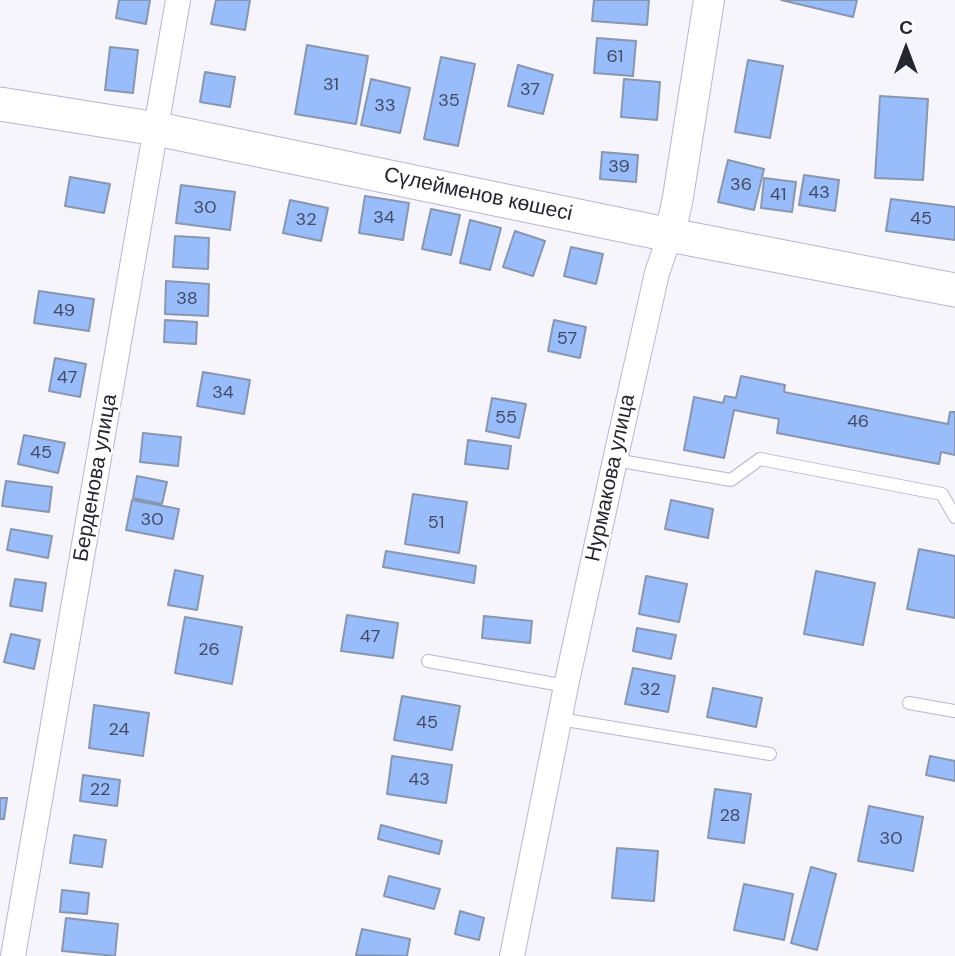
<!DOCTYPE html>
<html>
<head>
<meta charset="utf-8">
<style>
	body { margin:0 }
	#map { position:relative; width:955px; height:956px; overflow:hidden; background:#f5f5fb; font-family:"DM Sans",sans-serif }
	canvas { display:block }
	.north { position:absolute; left:871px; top:14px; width:70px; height:70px; -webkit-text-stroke:5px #fff; paint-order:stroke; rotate:0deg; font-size:19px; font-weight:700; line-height:28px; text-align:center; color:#252530 }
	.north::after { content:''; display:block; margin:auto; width:24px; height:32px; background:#252530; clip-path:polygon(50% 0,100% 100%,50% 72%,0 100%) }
</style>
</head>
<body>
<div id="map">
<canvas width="955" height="956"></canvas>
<div class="north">С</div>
</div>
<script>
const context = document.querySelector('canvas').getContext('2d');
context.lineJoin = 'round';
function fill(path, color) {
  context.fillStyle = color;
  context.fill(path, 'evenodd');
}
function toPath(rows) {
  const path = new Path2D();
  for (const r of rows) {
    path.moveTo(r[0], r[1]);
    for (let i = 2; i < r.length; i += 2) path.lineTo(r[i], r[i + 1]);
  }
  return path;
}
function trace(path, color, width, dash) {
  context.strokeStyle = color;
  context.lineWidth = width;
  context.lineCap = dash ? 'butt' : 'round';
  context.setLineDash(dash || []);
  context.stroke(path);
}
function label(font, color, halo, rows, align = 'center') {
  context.font = font + ' "DM Sans",sans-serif';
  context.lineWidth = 5;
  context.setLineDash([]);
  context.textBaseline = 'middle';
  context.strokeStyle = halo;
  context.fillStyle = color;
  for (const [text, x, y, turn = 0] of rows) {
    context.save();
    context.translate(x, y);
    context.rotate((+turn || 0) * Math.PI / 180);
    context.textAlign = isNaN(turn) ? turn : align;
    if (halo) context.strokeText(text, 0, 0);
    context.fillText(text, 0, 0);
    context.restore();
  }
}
const building = toPath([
	[119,0,150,0,146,24,116,18,119,0],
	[216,0,250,0,245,30,211,24,216,0],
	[594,0,649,0,647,25,592,21,594,0],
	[781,0,857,0,853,17,781,0],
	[597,38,636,41,633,76,594,73,597,38],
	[307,45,368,56,356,124,295,114,307,45],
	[110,47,138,50,133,93,105,90,110,47],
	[441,57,475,64,458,146,424,139,441,57],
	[748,60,783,66,770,138,735,132,748,60],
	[518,65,553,75,543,114,508,106,518,65],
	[205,72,235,77,230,107,200,102,205,72],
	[371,79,410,88,400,133,361,125,371,79],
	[624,79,660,82,657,120,621,117,624,79],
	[880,96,928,99,923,180,875,178,880,96],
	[602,152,638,155,636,182,600,179,602,152],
	[728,160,764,169,754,210,718,202,728,160],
	[804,175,839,180,835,211,799,205,804,175],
	[70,177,110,184,104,213,65,206,70,177],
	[764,178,796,182,792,212,761,208,764,178],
	[181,185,235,192,230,230,176,223,181,185],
	[365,196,409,203,403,240,359,233,365,196],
	[891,199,955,207,955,240,886,231,891,199],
	[290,200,328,208,321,241,283,233,290,200],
	[431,209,460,215,451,255,422,249,431,209],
	[470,220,501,228,490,270,460,263,470,220],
	[515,231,545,241,533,276,503,267,515,231],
	[175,236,209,238,208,269,173,267,175,236],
	[571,247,603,254,596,284,564,276,571,247],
	[166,281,209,284,208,316,165,314,166,281],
	[39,291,94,299,89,331,34,323,39,291],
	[165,320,197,322,196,344,164,342,165,320],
	[554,320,586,327,580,358,548,351,554,320],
	[55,358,86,364,80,397,49,391,55,358],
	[203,372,250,380,244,414,197,406,203,372],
	[741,376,785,385,784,392,948,424,950,412,955,412,955,455,941,452,939,464,777,433,779,419,734,410,724,458,684,450,694,397,723,403,725,396,736,398,741,376],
	[492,398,526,404,519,438,486,431,492,398],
	[143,433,181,437,178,466,140,462,143,433],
	[24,435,65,443,58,473,18,464,24,435],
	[468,440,511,446,508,469,465,464,468,440],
	[137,476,167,482,162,504,133,498,137,476],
	[6,481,52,487,49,512,2,506,6,481],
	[413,494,467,502,459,553,405,544,413,494],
	[132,500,179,509,173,539,126,530,132,500],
	[671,500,713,509,708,538,665,529,671,500],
	[11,529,52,536,48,558,7,550,11,529],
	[919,549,955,556,955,618,907,609,919,549],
	[386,551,476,566,474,583,383,567,386,551],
	[175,570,203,576,197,610,168,605,175,570],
	[816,571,875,583,863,645,804,634,816,571],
	[646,576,687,584,679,622,639,614,646,576],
	[15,579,46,583,42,611,10,606,15,579],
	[347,615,398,623,393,658,341,651,347,615],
	[484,616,532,621,530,643,482,638,484,616],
	[185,617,242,627,232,684,175,673,185,617],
	[637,628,676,635,671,659,633,651,637,628],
	[11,634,40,640,34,669,4,662,11,634],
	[633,668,675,676,668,712,625,704,633,668],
	[713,688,762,698,756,727,707,717,713,688],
	[402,696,460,706,452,750,394,740,402,696],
	[94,705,149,713,143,756,89,748,94,705],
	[392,756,452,765,446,803,387,794,392,756],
	[930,756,955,761,955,781,926,775,930,756],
	[83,775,120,780,117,806,80,801,83,775],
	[715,789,751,794,744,843,708,838,715,789],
	[0,798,7,798,4,819,0,819,0,798],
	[869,806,923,817,913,871,858,861,869,806],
	[381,825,442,841,439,854,378,839,381,825],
	[74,835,106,840,102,867,70,863,74,835],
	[617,848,658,851,654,901,612,898,617,848],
	[811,867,836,874,817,950,791,943,811,867],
	[389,876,440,889,434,909,384,896,389,876],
	[744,884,793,894,784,940,734,930,744,884],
	[62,890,89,893,87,914,60,912,62,890],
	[460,911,484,918,479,940,455,934,460,911],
	[66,918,118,924,115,956,62,951,66,918],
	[362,929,410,939,407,956,356,955,362,929]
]);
fill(building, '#99bcfb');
trace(building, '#8896b0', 2);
const service = toPath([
	[615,460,731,480,760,459,942,494,955,517],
	[428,661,566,686],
	[909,703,955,711],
	[560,719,770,754]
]);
const minor = toPath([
	[13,956,178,0],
	[512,956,566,686,615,460,657,273,670,235]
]);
const tertiary = toPath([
	[670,235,678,197,709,0]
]);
const secondary = toPath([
	[0,104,157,129,670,235,955,290]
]);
trace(service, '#b7b6d3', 14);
trace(minor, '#b7b6d3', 26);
trace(tertiary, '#b7b6d3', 32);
trace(secondary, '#b7b6d3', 35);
trace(service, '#fff', 12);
trace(minor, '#fff', 24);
trace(tertiary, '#fff', 30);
trace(secondary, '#fff', 33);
label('18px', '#424b63', null, [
	["61",615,57],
	["31",331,85],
	["37",530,90],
	["35",449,101],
	["33",385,106],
	["39",619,167],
	["36",741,185],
	["43",819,193],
	["41",778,195],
	["30",205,208],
	["34",384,218],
	["45",921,219],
	["32",306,220],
	["38",187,299],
	["49",64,311],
	["57",567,339],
	["47",67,378],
	["34",223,393],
	["55",506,418],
	["46",858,422],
	["45",41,453],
	["30",152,520],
	["51",436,523],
	["47",370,637],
	["26",209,650],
	["32",650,690],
	["45",427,723],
	["24",119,730],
	["43",419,780],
	["22",100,790],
	["28",730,816],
	["30",891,839]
]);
label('21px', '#252530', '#fff', [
	["Сүлейменов көшесі",478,195,12],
	["Берденова улица",96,478,-80],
	["Нурмакова улица",611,478,-78]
]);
</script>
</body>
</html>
